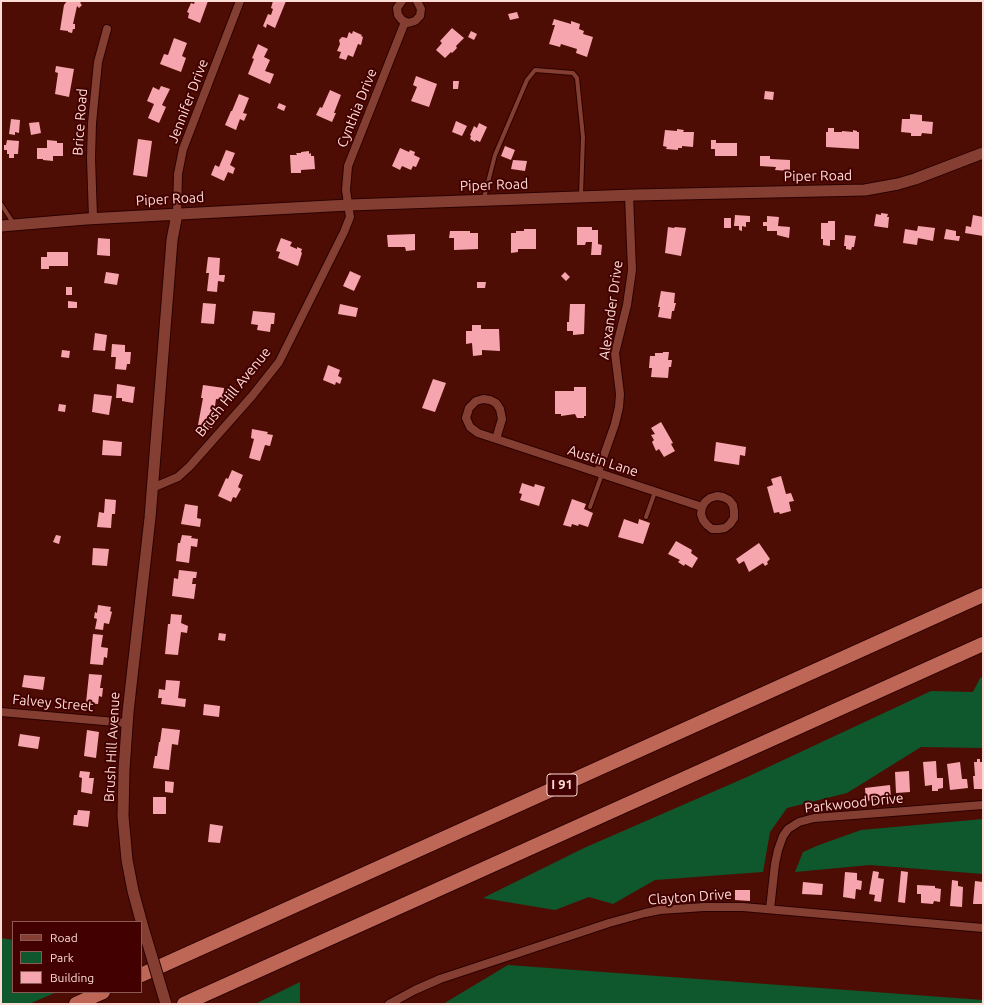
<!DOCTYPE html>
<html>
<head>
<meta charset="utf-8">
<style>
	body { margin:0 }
	#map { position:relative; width:984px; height:1005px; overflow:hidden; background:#4e0d04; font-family:Ubuntu,sans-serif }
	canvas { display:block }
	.frame { position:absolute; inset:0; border:2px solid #fedcd5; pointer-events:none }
	.legend { position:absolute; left:12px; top:921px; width:130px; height:72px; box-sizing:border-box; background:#420100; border:1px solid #8d5955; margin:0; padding:5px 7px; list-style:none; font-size:12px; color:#fedcd5 }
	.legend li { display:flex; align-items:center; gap:8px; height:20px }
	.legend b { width:20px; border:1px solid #8d5955 }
</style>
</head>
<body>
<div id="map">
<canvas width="984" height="1005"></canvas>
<div class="frame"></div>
<ul class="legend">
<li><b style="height:5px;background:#843f32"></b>Road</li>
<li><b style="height:11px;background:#0f572d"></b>Park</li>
<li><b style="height:11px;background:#f6a5ae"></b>Building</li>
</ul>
</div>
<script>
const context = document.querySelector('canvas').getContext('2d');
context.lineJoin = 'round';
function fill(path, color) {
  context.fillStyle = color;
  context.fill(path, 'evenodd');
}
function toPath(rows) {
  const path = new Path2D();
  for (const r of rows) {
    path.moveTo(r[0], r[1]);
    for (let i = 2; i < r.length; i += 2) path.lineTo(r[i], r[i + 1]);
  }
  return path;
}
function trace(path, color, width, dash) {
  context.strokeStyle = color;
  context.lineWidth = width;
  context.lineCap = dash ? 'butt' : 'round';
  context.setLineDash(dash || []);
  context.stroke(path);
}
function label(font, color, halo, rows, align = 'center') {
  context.font = font + ' Ubuntu,sans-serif';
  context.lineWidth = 4;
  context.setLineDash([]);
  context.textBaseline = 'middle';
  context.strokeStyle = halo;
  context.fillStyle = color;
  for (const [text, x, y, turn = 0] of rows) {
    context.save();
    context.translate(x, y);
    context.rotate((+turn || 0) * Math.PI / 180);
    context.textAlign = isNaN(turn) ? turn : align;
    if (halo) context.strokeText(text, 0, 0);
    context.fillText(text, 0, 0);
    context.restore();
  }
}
fill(toPath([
	[983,676,983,748,921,747,847,793,787,808,770,832,763,872,655,880,613,904,589,897,555,910,483,898,584,848,747,777,931,691,973,692,980,678],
	[983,819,983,874,870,865,795,872,803,852,819,845,861,830],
	[1,938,13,940,13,992,57,992,29,1004,1,1004],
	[508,965,983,1000,983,1004,443,1004],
	[300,982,300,1004,255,1004]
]), '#0f572d');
fill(toPath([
	[67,1,82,1,80,3,82,5,79,8,77,6,73,24,75,24,75,29,73,29,72,33,68,32,68,31,60,30,64,5],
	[195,1,208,1,200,23,188,18,189,13,187,12,191,3,194,4],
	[273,1,286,1,275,28,267,24,266,28,263,26,268,14,271,15,273,9,271,8],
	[517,12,519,18,510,20,508,14],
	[554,19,571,24,571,21,580,24,579,29,584,31,583,34,593,37,587,57,576,53,577,49,561,44,560,47,549,44,555,25,552,25],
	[452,28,464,38,456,46,457,48,452,53,451,52,445,58,436,50,442,43,440,41],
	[353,31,362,35,361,36,363,37,361,45,358,44,353,57,348,55,346,60,339,58,341,52,337,51,340,44,339,40,342,37,347,38,349,32,352,34],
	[471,31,477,34,474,40,468,37],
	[174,38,187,43,182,56,186,58,181,72,160,64,164,54,168,55],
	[258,44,268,49,264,57,270,60,265,71,274,74,270,84,248,74,254,59,252,58],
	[56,66,74,69,69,97,55,94,58,73,55,72],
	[416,76,437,84,429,107,411,101,417,87,413,85],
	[453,81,459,81,458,89,453,89],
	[161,86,170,89,162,105,166,107,159,123,148,118,154,104,147,101,153,87,159,90],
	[330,90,341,95,334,113,336,113,332,122,316,115,320,107,322,108],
	[765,91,774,92,773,100,764,99],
	[239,94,249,98,243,113,247,114,244,121,240,119,236,130,225,125,231,111,232,111],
	[279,103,286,106,284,111,277,108],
	[910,114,922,115,922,121,933,122,932,134,922,133,921,136,911,136,911,133,901,132,902,119,910,119],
	[11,119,20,120,19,133,15,132,15,135,9,134],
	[456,121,467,126,462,136,452,132],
	[39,122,41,133,31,135,29,123],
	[479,123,487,127,480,142,476,140,475,142,470,139,471,136,470,135,474,126,477,128],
	[828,128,834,128,834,132,842,132,842,131,853,132,853,130,857,131,857,132,859,132,859,149,826,147,826,132,828,132],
	[677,129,684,130,683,132,694,132,693,147,682,146,682,148,678,148,678,150,666,149,667,147,663,146,665,130,677,131],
	[138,139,152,141,147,177,133,175],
	[7,140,19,141,18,154,14,154,14,158,9,158,9,154,7,154,7,150,4,150,4,145,6,145],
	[47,140,57,141,57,143,63,143,63,156,53,156,53,161,43,160,43,159,37,159,37,148,47,148],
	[711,140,716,140,716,143,737,143,737,156,715,156,715,149,711,149],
	[505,146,515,150,511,160,501,156],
	[400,148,409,152,410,150,415,152,414,155,420,158,416,167,413,166,411,170,402,166,400,170,392,166],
	[226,150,235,153,230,165,235,168,233,174,228,172,224,181,211,175,215,165,219,167],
	[309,151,309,154,311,153,311,156,314,156,315,169,301,170,301,173,291,173,290,155,297,155,296,153,301,153,301,152],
	[760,156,770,156,770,159,790,160,790,171,775,170,776,167,760,166],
	[513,160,527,161,525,171,511,169],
	[881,213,888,214,887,217,889,217,888,228,874,226,876,214,881,215],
	[735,215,750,216,750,222,746,222,746,227,742,226,742,231,739,230,739,226,734,226],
	[973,215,983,217,983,236,965,233,966,226,971,227],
	[767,216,779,217,778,226,790,227,789,238,777,235,777,231,767,231,767,226,763,226,763,222,767,222],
	[724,218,731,218,731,228,724,228],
	[828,221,835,221,835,240,830,240,830,246,823,245,823,239,821,239,821,223,828,223],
	[918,226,935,228,933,241,918,238,917,245,903,243,905,229,917,231],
	[577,227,592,227,592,230,598,230,598,244,602,245,601,255,591,255,592,242,586,242,585,245,577,245],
	[668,227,674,228,675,227,686,228,681,256,665,253],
	[524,229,536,229,536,249,518,249,518,252,511,253,511,233,516,233,516,231,524,231],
	[946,229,956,231,956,236,960,236,959,241,944,239],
	[450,231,470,231,470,233,478,233,478,249,454,250,454,238,449,238],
	[415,234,415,250,406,251,405,247,388,247,387,235],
	[845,235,856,236,854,247,852,247,851,250,846,249,846,246,844,246],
	[98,238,110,239,110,256,97,255],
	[281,238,292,242,290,246,297,249,297,247,302,249,301,252,302,253,298,266,278,258,280,252,276,251],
	[47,252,68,252,68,266,49,266,49,269,41,269,41,257,47,257],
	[208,257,220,258,219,275,225,275,224,282,218,281,217,292,207,291,209,273,206,273],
	[350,271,361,276,354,291,343,286],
	[106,272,119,274,117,285,104,283],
	[565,272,570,277,566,281,561,276],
	[477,282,486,282,485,288,477,288],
	[66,287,72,287,72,295,66,295],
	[661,291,675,293,674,303,676,303,674,311,672,311,671,319,658,317,660,307,658,307],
	[68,301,77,302,77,308,68,308],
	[203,303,216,304,214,324,201,323],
	[340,304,358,308,356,317,338,314],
	[570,304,585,304,584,334,573,335,573,331,567,331,567,322,569,322],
	[253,311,275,313,274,324,271,324,270,332,257,330,258,325,251,324],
	[472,325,481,325,481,329,499,329,500,351,482,350,482,355,473,356,472,343,466,344,466,331,472,331],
	[95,333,107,335,105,351,93,350],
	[112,344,125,345,125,352,131,352,130,364,127,364,126,370,115,369,116,357,111,357],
	[62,350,70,351,69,358,61,357],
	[663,352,669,352,668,360,672,360,671,367,669,367,668,378,651,377,652,368,649,368,650,356,655,356,655,353,663,353],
	[328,365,340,370,338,376,342,378,340,384,336,382,335,385,323,380],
	[433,379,446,383,435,412,422,408],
	[117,384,135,387,133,403,122,401,122,398,116,398],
	[203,385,224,388,223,400,216,399,212,428,198,425,203,398,201,398],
	[574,387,586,387,586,416,584,416,584,418,577,418,575,414,561,416,561,414,555,414,555,391,574,391],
	[94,394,112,396,109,415,92,412],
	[59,404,66,405,65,412,58,411],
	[661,422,673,443,671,444,675,451,664,457,659,449,656,451,652,442,654,440,651,435,655,434,651,428],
	[252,429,268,432,267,434,273,435,270,446,265,445,260,461,249,458,254,439,251,438],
	[103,440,122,442,121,456,102,455],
	[716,442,746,447,745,456,740,455,739,465,714,461],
	[232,470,243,475,238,487,241,489,236,498,233,497,231,502,218,496,226,478,228,479],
	[781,476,786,494,791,493,794,501,789,502,791,511,780,514,779,512,774,513,767,487,773,485,771,479],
	[522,483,534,487,535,484,545,487,539,506,520,500,522,494,519,493],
	[105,499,116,500,115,514,112,514,111,528,97,527,99,512,104,513],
	[572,499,586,504,584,509,593,513,588,527,579,524,578,526,572,524,571,527,563,525],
	[185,504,198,506,197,518,201,519,200,527,181,524],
	[624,519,638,524,639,519,650,523,643,544,618,537],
	[56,535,61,536,59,544,53,542],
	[182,535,192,536,191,538,198,539,197,547,191,546,189,563,176,561,178,543,180,543],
	[676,541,692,550,691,553,698,558,692,568,685,564,684,566,678,562,680,560,668,554],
	[759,543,770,559,767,562,768,564,765,566,763,563,749,572,744,561,739,564,736,559],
	[93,548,109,549,107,566,92,565],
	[179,570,197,572,196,578,193,578,192,584,196,584,194,599,172,596,174,578,178,579],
	[98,605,111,607,110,611,112,612,109,624,104,623,103,630,95,629,97,619,94,618,95,612,97,613],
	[171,614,182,615,181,623,188,626,187,633,181,632,178,655,165,654,168,624,170,624],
	[219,633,226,634,225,641,218,640],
	[93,634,103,635,101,647,108,648,107,658,104,657,103,665,90,664],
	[89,674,102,675,100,688,103,688,102,697,99,696,98,704,86,703],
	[24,675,45,677,43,690,22,687],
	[166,680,180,681,178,698,186,699,185,707,161,704,162,698,158,698,159,689,165,690],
	[204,704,220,706,219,717,203,715],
	[162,728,180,730,178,745,172,744,169,770,153,768,155,756,157,756,159,742,160,742],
	[87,730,99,732,96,758,84,756],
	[20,734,40,737,38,749,18,746],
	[977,759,980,759,980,762,983,762,983,789,974,789,973,776,975,776,974,762,977,762],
	[936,761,937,778,943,778,943,788,938,789,938,791,932,791,932,785,925,786,923,762],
	[960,762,962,779,967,779,968,788,950,790,947,764],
	[80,771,90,772,89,778,94,778,92,794,81,792,82,778,79,777],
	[909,771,910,792,896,793,895,772],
	[165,781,174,782,173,793,165,792],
	[890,785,891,798,866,801,865,788],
	[153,797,166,797,166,814,153,814],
	[78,810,90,811,88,827,73,825,74,815,77,815],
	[210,824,223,826,220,843,208,842],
	[873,871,879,872,878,878,884,879,881,902,874,901,875,895,869,894],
	[901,871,908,872,905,903,898,902],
	[845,872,857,873,857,880,862,881,861,890,856,889,855,899,843,897],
	[952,880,958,881,958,886,963,887,962,907,950,906],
	[975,881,983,882,983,904,973,904],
	[803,882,823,884,822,895,802,894],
	[917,885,935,886,935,888,941,889,940,902,934,901,933,904,921,903,921,894,917,894],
	[735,890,750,890,750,901,735,900]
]), '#f6a5ae');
const lane = toPath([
	[484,198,495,155,527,80,535,70,573,73,577,78,583,137,581,195],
	[1,204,14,224],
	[590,507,602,474],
	[646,517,655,492]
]);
const street = toPath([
	[402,1,397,8,398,15,402,20,408,23,415,21,420,16,421,9,417,1],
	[177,214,178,174,183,149,240,1],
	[93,218,91,158,92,123,98,62,107,29],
	[496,439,502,419,500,409,496,403,490,400,483,399,476,401,469,408,466,418,470,427,478,433,702,507,701,514,703,520,707,525,712,529,719,529,725,528,730,524,734,518,734,511,733,505,729,500,723,497,717,496,710,498,705,502,702,507],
	[598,472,615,424,619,407,620,394,615,353,627,305,632,270,629,195],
	[152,488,178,477,190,466,252,396,279,362,344,232,350,217,346,190,348,166,405,22],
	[1,712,127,723],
	[770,909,775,864,778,850,783,836,788,829,799,822,814,818,983,805],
	[389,1004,415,990,440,979,609,923,645,913,660,910,704,907,743,907,983,928]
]);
const secondary = toPath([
	[1,226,86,219,349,205,635,195,865,190,898,184,915,179,983,153],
	[142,924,133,891,127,860,123,816,124,770,128,712,150,518,172,240,177,214]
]);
const highway = toPath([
	[141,975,983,595],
	[76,1004,103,992],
	[184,1004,983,644]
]);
trace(lane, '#2b0000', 6);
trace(street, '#2b0000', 10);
trace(secondary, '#2b0000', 13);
trace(highway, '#2b0000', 16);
trace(lane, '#843f32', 4);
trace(street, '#843f32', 8);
trace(secondary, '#843f32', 11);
trace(highway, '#be6756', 14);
const secondaryBridge = toPath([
	[142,924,166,1004]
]);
trace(secondaryBridge, '#2b0000', 13, []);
trace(secondaryBridge, '#843f32', 11);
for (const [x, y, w] of [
	[562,785,30]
]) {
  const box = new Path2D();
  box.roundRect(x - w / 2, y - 11, w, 22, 3);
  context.fillStyle = '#420100';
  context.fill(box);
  trace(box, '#fedcd5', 1);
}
label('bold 13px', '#fedcd5', null, [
	["I 91",562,785]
]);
label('14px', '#fedcd5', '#420100', [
	["Jennifer Drive",188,101,-69],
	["Cynthia Drive",357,108,-68],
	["Brice Road",80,122,-86],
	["Piper Road",818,176,-1],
	["Piper Road",494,185,-2],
	["Piper Road",170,199,-3],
	["Alexander Drive",611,310,-82],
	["Brush Hill Avenue",233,392,-51],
	["Austin Lane",603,461,18],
	["Falvey Street",53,703,5],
	["Brush Hill Avenue",112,747,-87],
	["Parkwood Drive",854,803,-6],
	["Clayton Drive",690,897,-4]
]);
</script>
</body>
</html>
